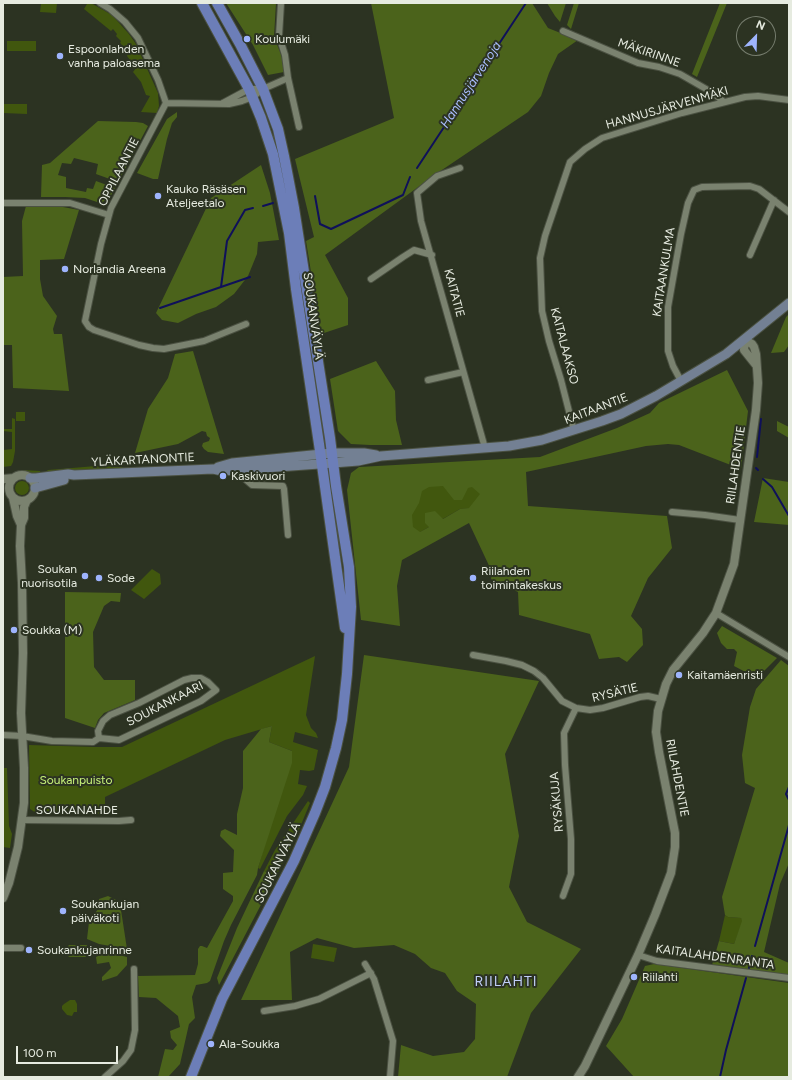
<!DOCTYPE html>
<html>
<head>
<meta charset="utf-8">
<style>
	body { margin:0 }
	#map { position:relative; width:792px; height:1080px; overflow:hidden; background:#2c3322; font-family:Figtree,sans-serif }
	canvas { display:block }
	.frame { position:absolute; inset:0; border:4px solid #e6ebe0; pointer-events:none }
	.north { position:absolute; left:736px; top:16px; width:40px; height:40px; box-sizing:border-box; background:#2c3322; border:1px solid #767d6e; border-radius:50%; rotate:23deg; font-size:11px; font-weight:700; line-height:16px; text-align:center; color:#e6ebe0 }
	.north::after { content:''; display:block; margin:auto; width:14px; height:18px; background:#9eb4fd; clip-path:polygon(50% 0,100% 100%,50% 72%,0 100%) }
	.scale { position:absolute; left:16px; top:1046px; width:102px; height:18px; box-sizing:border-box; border:2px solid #e6ebe0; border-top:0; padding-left:5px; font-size:12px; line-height:14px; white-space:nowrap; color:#e6ebe0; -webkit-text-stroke:3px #2c3322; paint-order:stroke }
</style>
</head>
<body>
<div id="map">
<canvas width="792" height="1080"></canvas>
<div class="frame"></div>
<div class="north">N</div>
<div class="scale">100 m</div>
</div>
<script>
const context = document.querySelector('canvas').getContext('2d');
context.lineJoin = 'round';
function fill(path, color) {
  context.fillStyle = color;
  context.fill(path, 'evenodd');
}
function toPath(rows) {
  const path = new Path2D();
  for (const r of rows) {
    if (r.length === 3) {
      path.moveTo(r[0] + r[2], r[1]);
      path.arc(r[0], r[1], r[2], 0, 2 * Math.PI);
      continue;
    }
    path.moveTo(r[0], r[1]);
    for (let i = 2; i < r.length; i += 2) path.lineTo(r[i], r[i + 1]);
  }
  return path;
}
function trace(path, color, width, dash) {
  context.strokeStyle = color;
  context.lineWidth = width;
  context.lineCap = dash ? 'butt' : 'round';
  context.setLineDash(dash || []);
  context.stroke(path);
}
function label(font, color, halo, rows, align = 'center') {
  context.font = font + ' Figtree,sans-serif';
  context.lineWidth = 4;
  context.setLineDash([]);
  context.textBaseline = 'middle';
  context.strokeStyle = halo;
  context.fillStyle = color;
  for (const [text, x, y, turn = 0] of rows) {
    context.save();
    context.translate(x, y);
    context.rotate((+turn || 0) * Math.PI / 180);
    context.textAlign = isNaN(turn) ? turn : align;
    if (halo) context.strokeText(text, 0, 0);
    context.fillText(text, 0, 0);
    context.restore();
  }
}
fill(toPath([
	[41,3,57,3,56,13,40,12],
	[91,3,112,15,129,34,136,44,158,93,159,106,157,113,141,112,150,96,146,95,141,82,133,72,136,68,127,56,128,54,123,49,125,48,120,43,121,41,116,36,117,34,113,29,111,31,84,9,87,4],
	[7,41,36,41,36,51,7,51],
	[3,104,27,104,27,114,3,113],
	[16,412,25,412,25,421,16,421],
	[12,418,15,419,15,451,13,462,11,466,3,467,3,450,12,449,12,432,3,431,3,429,12,429],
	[481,462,481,508,460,509,410,538,410,480],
	[96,466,121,467,124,468,46,474,45,472,48,470],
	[22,470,40,471,42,475,33,476,23,472],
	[22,488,7],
	[152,569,160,574,161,584,144,599,131,590],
	[315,656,306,715,311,728,316,733,318,738,295,732,293,742,318,750,314,770,309,771,300,770,298,784,307,786,303,795,287,816,260,869,258,868,292,751,269,742,272,726,225,740,105,797,105,814,36,813,30,809,29,745,95,747,122,747],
	[3,768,7,768,9,826,12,834,10,848,3,847],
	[308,801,310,803,298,832,276,876,264,871,275,850],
	[725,915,728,917,741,918,743,921,734,944,719,941],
	[313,944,337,948,334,962,311,958],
	[70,1000,75,1000,77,1004,77,1012,74,1012,72,1016,67,1015,62,1009,62,1006,64,1004]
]), '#41570e');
fill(toPath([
	[226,3,276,3,274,37,282,57,284,72,268,75,253,45],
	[371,3,532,3,548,28,578,40,558,54,549,73,541,96,528,112,436,174,325,255,348,298,348,325,321,334,306,241,314,237,295,159,394,118],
	[547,3,566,3,560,22,555,16],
	[574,3,579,3,571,29,567,25],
	[720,3,727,3,697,77,692,74],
	[177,112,177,117,172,123,167,139,158,179,153,179,137,173,167,119],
	[98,121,136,122,143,123,148,126,118,182,96,174,98,164,74,158,71,164,62,163,58,175,66,177,66,188,86,192,87,188,93,189,96,181,115,188,109,199,100,203,85,198,65,197,41,197,42,165,50,163],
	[261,165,270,193,279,240,258,242,257,254,248,276,234,294,216,307,196,314,178,323,162,320,156,313,211,198],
	[26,206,63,207,79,210,64,259,40,260,40,279,43,296,57,316,53,329,54,334,62,334,69,391,13,388,12,345,3,345,3,277,23,276,22,221],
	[789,314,789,345,784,352,771,353,786,317],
	[193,351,224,454,208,452,204,449,202,446,203,443,209,441,210,438,207,436,206,432,202,431,178,444,135,453,148,409,168,378,175,354],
	[376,361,395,391,396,420,402,445,370,445,351,444,338,431,330,379],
	[727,370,748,411,741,469,679,445,668,444,646,446,526,472,528,506,667,516,672,548,648,578,631,616,642,629,643,645,627,662,619,657,599,659,590,634,519,615,518,592,491,579,492,572,469,523,402,560,397,586,400,626,361,620,347,490,351,473,359,467,540,457,617,428,650,413,659,403],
	[443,486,454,500,462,500,468,488,472,487,480,494,469,508,460,509,443,519,435,511,425,513,425,523,429,527,420,532,413,527,412,515,419,503,422,491,429,487],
	[777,421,789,427,789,438,777,431],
	[763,478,789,482,789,525,754,522],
	[65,592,121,593,120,602,111,601,104,606,93,632,94,667,104,680,135,680,135,700,104,713,98,720,95,728,65,718],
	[722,626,777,658,757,678,734,666,737,652,734,649,727,649,721,643,717,633],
	[364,655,539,681,505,754,519,836,509,887,527,922,581,949,531,1013,507,1077,398,1077,401,1045,433,1056,464,1052,475,1039,476,1004,457,991,445,973,431,968,415,954,394,945,354,948,317,938,290,952,292,1000,241,1000,349,767],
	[781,660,789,666,789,863,780,884,764,952,789,963,789,975,712,965,719,941,734,944,742,921,741,918,728,917,725,915,722,897,755,788,745,783,742,755,750,707,756,689],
	[272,726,269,742,292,751,292,763,258,868,257,875,231,925,224,941,210,981,207,983,196,985,192,997,195,1018,189,1024,180,1064,168,1077,158,1077,165,1049,173,1050,177,1045,171,1038,170,1031,180,1027,178,1016,156,998,139,997,138,976,195,975,198,964,198,949,200,946,202,946,207,948,233,901,233,896,223,889,223,873,233,872,234,850,220,836,221,831,225,829,237,835,237,814,243,788,243,751,261,729],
	[264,871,276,876,219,985,217,978,237,928],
	[108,896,116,900,121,910,127,949,99,944,87,939,89,922,98,909,99,899],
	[69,945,87,945,84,953,86,957,69,957,64,951],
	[106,952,127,957,127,965,117,976,102,981,102,977,111,968,109,962,97,964,96,957],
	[654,964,789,983,789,1077,634,1077,606,1046,622,1019,645,966]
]), '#4b631b');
trace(toPath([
	[417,168,526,3],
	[315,196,320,224,331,229,403,195,410,177],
	[263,206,273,203],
	[221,287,227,241,245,210,253,208],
	[160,308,250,277],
	[757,457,761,419],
	[756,468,758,470],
	[763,479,772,487,789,516],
	[789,787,786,794,789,800],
	[755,946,789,825],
	[749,968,752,956],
	[720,1077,726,1050,746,978]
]), '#0f105a', 2);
const minor = toPath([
	[100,3,110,9,125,22,138,38,158,80,166,103],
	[563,31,638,63,659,67,680,74,713,93,724,102],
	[288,78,299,127],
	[166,103,111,208,101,244,85,321,89,327,94,330,139,345,153,348,164,349,204,341,246,324],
	[166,103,229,104,242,101,253,97,263,89,288,78,285,55,279,36,281,3],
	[223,103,249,89,263,89],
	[460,168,437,176,417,193,421,221,485,448],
	[3,203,70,203,109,215],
	[750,255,774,200],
	[371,279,403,257,414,250,432,255],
	[428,380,463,372],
	[681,381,673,366,668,351,668,307,681,234,688,203,694,190,702,187,750,186,759,189,789,212],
	[574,431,561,380,549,341,542,311,540,258,545,236,570,162,585,149,602,138,682,113,745,97,758,96,789,100],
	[243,466,243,474,245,479,252,485,283,486,284,489,288,535],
	[672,512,705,515,740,520],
	[716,613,789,657],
	[473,655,506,661,522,665,534,671,543,678,562,701,576,708,590,710,603,708,640,697,648,696,661,699],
	[3,735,22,736,52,741,93,742,99,738,119,740,201,701,216,690,208,682,201,678,192,678,184,680,139,703,110,715,103,721,98,731,99,738],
	[22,820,119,821,131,820],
	[563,896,571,874,571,839,565,765,564,733,576,708],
	[3,948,21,948],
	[638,955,657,961,789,978],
	[365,964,374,979,393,1041,390,1077],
	[264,1011,295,1006,319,999,371,973],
	[105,1077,123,1061,131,1050,135,1030,134,969]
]);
const tertiary = toPath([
	[22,488,13],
	[3,479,14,478],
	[13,498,17,516,21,525],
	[3,898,9,883,18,847,24,803,24,768,21,713,23,653,22,583,20,546,21,525,24,518,24,507,27,500],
	[578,1077,585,1066,638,955,655,915,671,873,675,847,675,833,659,752,656,732,658,711,666,684,673,670,703,633,716,613,734,564,756,410,758,383,756,354,754,347,752,344,745,340,744,350,756,365]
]);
const secondary = toPath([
	[218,467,232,463,332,453,364,453,376,455],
	[30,478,36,478,68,474,74,475,213,469,222,471,333,463,358,461,381,456,509,446,542,440,602,421,621,414,656,396,726,354,789,303],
	[35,488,64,480]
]);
const primary = toPath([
	[202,3,249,89,261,118,273,154,289,233,296,289,319,444,345,628],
	[191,1077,222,999,294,861,315,813,325,787,336,748,342,720,347,674,351,607,349,567,336,486,330,438,294,208,284,156,278,129,263,89,240,44,217,3]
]);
trace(minor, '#4b5142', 8);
trace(tertiary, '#4b5142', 10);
trace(secondary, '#4b5142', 11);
trace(primary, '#4b5142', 12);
trace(minor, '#7a826f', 6);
trace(tertiary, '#7a826f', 8);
trace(secondary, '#738093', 9);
trace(primary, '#6c7eb8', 10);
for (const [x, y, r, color] of [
	[247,39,4,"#9eb4fd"],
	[60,56,4,"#9eb4fd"],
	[158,196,4,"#9eb4fd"],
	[65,269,4,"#9eb4fd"],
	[223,476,4,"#9eb4fd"],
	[85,576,4,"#9eb4fd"],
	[99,578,4,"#9eb4fd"],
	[473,578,4,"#9eb4fd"],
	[14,630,4,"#9eb4fd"],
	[679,675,4,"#9eb4fd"],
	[63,911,4,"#9eb4fd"],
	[29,950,4,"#9eb4fd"],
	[634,977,4,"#9eb4fd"],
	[211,1044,4,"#9eb4fd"]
]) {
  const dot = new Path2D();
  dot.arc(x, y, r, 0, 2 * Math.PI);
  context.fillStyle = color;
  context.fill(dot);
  trace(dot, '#2c3322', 1.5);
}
label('12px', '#e6ebe0', '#2c3322', [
	["Koulumäki",255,39],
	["Espoonlahden",68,49],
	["vanha paloasema",68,63],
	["Kauko Räsäsen",166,189],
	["Ateljeetalo",166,203],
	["Norlandia Areena",73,269],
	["Kaskivuori",231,476],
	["Soukan",77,569,"right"],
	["nuorisotila",77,583,"right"],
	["Riilahden",481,571],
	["toimintakeskus",481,585],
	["Sode",107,578],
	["Soukka (M)",22,630],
	["Kaitamäenristi",687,675],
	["Soukankujan",71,904],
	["päiväkoti",71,918],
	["Soukankujanrinne",37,950],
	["Riilahti",642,977],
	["Ala-Soukka",219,1044]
], 'left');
label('12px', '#e6ebe0', '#2c3322', [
	["MÄKIRINNE",649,53,19],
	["HANNUSJÄRVENMÄKI",667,108,-16],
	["OPPILAANTIE",119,172,-63],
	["KAITAANKULMA",664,272,-81],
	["KAITATIE",454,293,75],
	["SOUKANVÄYLÄ",313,316,82],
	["KAITALAAKSO",564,346,75],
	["KAITAANTIE",596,409,-21],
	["YLÄKARTANONTIE",143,460,-3],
	["RIILAHDENTIE",736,465,-82],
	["RYSÄTIE",615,693,-14],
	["SOUKANKAARI",165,704,-27],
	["RIILAHDENTIE",677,778,79],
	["RYSÄKUJA",557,802,-95],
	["SOUKANAHDE",77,810],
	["SOUKANVÄYLÄ",278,863,-64],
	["KAITALAHDENRANTA",715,957,8]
]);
label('12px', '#c7f27a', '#2c3322', [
	["Soukanpuisto",76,780]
]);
label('italic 13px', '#aabefe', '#2c3322', [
	["Hannusjärvenoja",471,85,-57]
]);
context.letterSpacing = '1px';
label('14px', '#c1cff8', '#2c3322', [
	["RIILAHTI",506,982]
]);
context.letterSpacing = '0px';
</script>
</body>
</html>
